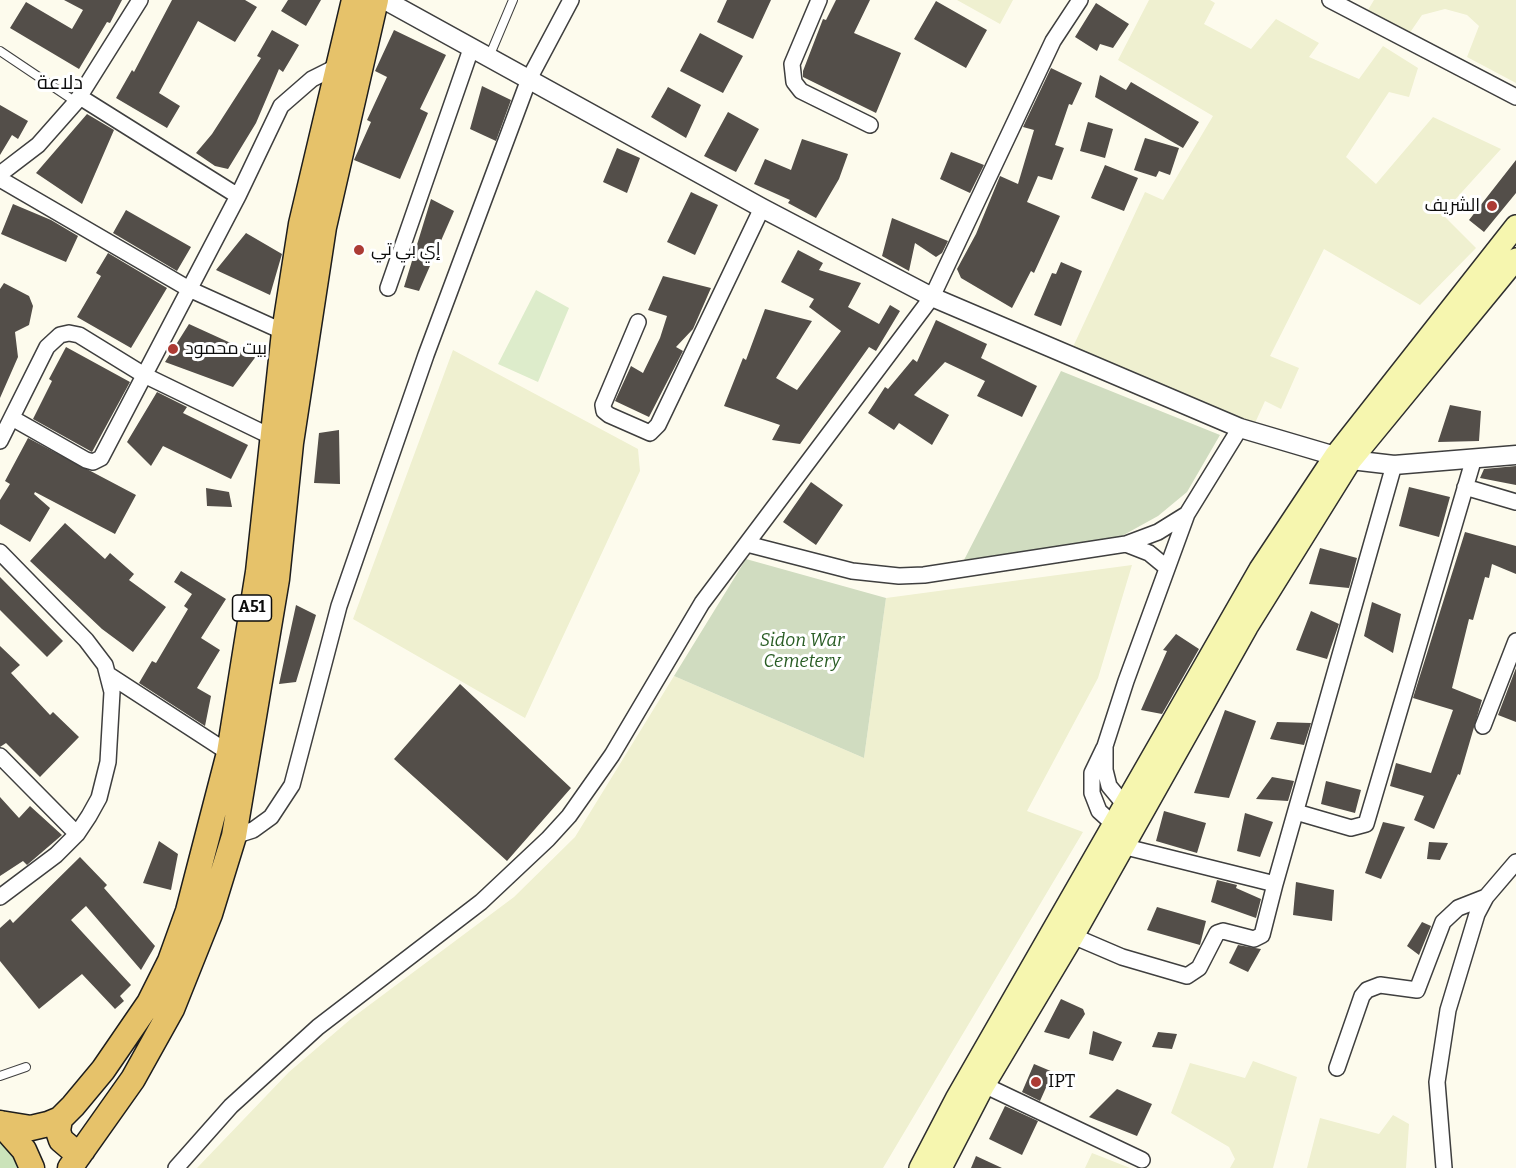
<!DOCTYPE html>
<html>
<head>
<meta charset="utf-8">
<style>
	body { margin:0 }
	canvas { display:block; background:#fdfbed }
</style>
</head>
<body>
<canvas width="1516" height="1168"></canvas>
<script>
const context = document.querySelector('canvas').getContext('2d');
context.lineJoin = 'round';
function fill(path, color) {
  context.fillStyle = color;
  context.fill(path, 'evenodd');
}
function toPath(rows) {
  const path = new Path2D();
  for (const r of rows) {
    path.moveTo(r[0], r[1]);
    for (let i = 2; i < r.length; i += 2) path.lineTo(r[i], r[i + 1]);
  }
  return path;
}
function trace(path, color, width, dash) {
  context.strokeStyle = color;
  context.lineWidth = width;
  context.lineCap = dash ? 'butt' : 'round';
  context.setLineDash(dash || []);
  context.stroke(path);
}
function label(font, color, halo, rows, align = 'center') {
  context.font = font + ' Bitter,Cairo,serif';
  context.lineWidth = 6;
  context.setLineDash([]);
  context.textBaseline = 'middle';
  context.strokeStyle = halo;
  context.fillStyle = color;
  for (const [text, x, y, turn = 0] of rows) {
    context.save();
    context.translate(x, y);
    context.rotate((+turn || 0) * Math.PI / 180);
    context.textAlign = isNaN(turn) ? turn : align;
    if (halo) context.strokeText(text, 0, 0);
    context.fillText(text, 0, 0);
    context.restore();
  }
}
fill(toPath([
	[957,0,1013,0,1000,24],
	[1149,0,1210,0,1215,3,1204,24,1251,49,1276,19,1319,43,1309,57,1359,79,1383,46,1418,68,1409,97,1389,92,1346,157,1376,184,1433,117,1501,149,1442,214,1476,248,1420,305,1324,249,1270,356,1299,368,1281,409,1265,401,1255,423,1072,349,1145,192,1163,200,1213,116,1118,60],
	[1374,0,1516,0,1516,83,1467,57,1479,26,1467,15,1445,9,1422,15,1409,34,1368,10],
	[453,350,638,449,640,471,525,718,353,619],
	[1132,565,1098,678,1027,811,1083,832,883,1168,197,1168,289,1072,352,1018,514,897,575,837,674,676,864,758,886,598],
	[1253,1061,1297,1077,1273,1168,1230,1168,1235,1159,1229,1147,1171,1113,1190,1063,1245,1078],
	[1393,1115,1409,1124,1406,1168,1307,1168,1320,1118,1379,1134],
	[1092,1153,1130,1168,1085,1168]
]), '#eff0d0');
fill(toPath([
	[0,1137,12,1149,21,1168,0,1168]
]), '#cbe3ba');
fill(toPath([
	[1061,371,1220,435,1187,492,1158,516,1120,537,964,560],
	[746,559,886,598,864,758,674,676]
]), '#d0dcc0');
fill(toPath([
	[536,290,569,308,538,382,498,364]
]), '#ddeccb');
fill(toPath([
	[64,0,122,0,110,23,107,22,79,69,10,28,26,2,72,29,83,10],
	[172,0,245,0,257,7,235,42,198,21,159,93,180,106,167,128,116,98,132,70,134,72],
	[288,0,321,0,306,26,281,11],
	[727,0,771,0,753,39,717,22],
	[836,0,870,0,854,33,901,53,876,113,803,77,803,71,823,19,826,20],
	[936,1,987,30,966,68,914,39],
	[1096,3,1129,24,1113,48,1100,44,1097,51,1075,37],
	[272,30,299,45,283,72,279,69,256,123,228,169,215,166,196,153,212,134,261,58,257,56],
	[394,30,446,55,420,109,428,113,400,179,354,160,371,122,367,120,387,77,375,71],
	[700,33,743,56,723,93,680,71],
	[1051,68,1082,83,1072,105,1069,104,1055,145,1064,148,1052,180,1038,176,1027,202,1060,216,1034,273,1031,271,1012,308,961,278,957,269,976,234,1000,176,1018,184,1034,130,1023,127],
	[1100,75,1126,90,1131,82,1199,122,1183,148,1095,97],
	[482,86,511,100,496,141,470,129],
	[668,87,701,105,686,138,651,117],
	[0,105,28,121,18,139,12,135,0,155],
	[728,112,759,129,736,172,704,156],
	[87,114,114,130,82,204,36,173],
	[1088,122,1113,129,1105,158,1080,151],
	[1145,138,1179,148,1170,175,1159,171,1156,177,1134,170],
	[802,139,848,154,839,179,816,218,788,203,790,200,754,184,765,159,791,170],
	[617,148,640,158,627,193,603,182],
	[951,152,984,165,970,193,940,179],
	[1516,160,1516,193,1484,232,1469,220],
	[1105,165,1138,178,1124,211,1091,198],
	[691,192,718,205,695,255,667,242],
	[431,199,454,211,419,291,404,287],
	[13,204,51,220,78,236,66,262,1,234],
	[126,210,191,247,177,271,113,233],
	[892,218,948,241,942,253,936,257,915,243,909,271,882,256],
	[246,233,282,254,270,295,216,270],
	[798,250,823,263,819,270,861,283,848,307,879,324,890,305,900,311,876,351,869,347,800,444,772,440,780,425,724,406,743,358,746,360,765,309,812,321,776,378,797,390,841,331,809,307,814,299,781,282],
	[108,253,167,288,131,348,77,317,101,276,96,273],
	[1061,262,1082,271,1061,326,1034,315,1052,273,1056,274],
	[663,276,711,288,693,329,676,347,683,351,649,417,615,401,631,366,643,373,660,338,667,316,648,310],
	[4,283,29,296,33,306,29,325,15,332,18,357,0,398,0,289],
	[936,320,987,344,981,358,1037,386,1022,417,977,396,985,381,945,362,914,395,949,415,932,445,899,423,894,430,868,413,885,387,888,389,913,359,917,362],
	[189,324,257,355,233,387,165,362],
	[66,347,130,382,92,452,33,419,52,381,49,379],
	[157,392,187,407,183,413,248,445,231,479,163,446,151,466,127,442],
	[1450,405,1481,411,1479,441,1438,442],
	[339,430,340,484,314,483,319,433],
	[28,438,136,495,115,534,35,492,34,494,50,508,30,542,0,524,0,500,10,484,5,481],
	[1516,466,1516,485,1480,478,1484,469],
	[811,482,843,505,816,545,783,522],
	[1409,487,1450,497,1439,537,1399,526],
	[206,488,229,492,232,507,207,506],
	[65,523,105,559,110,553,134,574,129,580,166,607,133,652,102,629,30,561],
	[1465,532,1516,546,1516,574,1492,564,1489,578,1485,577,1473,620,1469,619,1452,688,1482,700,1460,775,1458,774,1434,829,1414,820,1424,796,1390,786,1396,763,1431,773,1453,710,1413,698],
	[1320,548,1357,558,1349,588,1309,584],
	[181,571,226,599,201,638,220,650,197,688,211,696,205,726,139,683,152,661,156,663,188,609,184,606,192,594,174,582],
	[0,577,63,641,47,657,0,610],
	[1372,602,1401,614,1393,653,1364,636],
	[296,605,316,615,296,682,279,684],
	[1311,611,1339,624,1327,659,1296,650],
	[1176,634,1199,649,1162,714,1141,710,1167,651,1163,650],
	[0,646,20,665,11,673,50,715,53,712,79,737,40,777,6,743,0,747],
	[1516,668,1516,722,1498,715],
	[460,684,571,788,507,861,394,759],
	[1225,710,1256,721,1229,798,1194,793],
	[1277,722,1311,723,1304,745,1270,739],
	[1272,777,1294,781,1288,801,1256,799],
	[1326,781,1361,790,1355,813,1321,804],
	[0,797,19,818,30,806,62,835,27,865,23,861,0,876],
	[1164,811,1206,823,1197,853,1156,841],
	[1245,813,1273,822,1260,857,1237,851],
	[1383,822,1405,827,1381,879,1365,873],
	[159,841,178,854,171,890,143,883],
	[1429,842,1448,843,1440,860,1427,859],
	[80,857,107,885,104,888,155,946,141,970,86,906,71,920,131,985,120,996,124,1001,115,1009,82,974,39,1009,0,961,0,928,10,919,13,923],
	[1217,880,1237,885,1236,888,1261,899,1256,918,1211,902],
	[1296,882,1334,890,1332,921,1293,915],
	[1157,907,1206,921,1200,945,1147,930],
	[1422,922,1431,926,1419,955,1407,946],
	[1238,945,1261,949,1248,972,1229,963],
	[1061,999,1083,1009,1085,1014,1069,1039,1044,1032],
	[1093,1031,1122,1042,1113,1061,1089,1054],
	[1158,1032,1177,1034,1172,1049,1152,1047],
	[1034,1064,1053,1072,1040,1101,1022,1092],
	[1117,1089,1152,1104,1137,1136,1089,1117],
	[1005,1106,1038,1121,1022,1155,989,1139],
	[976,1156,1002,1168,971,1168]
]), '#534e49');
const service = toPath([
	[0,51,76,102],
	[489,57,513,0],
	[0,1076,26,1067]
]);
const minor = toPath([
	[819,0,792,64,794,82,801,91,870,125],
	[1330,0,1516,97],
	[80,97,238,196],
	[0,174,38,145,76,102,140,0],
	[0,179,189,289,284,332],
	[388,288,471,49],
	[638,322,603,405,604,411,609,415,650,433,658,425,762,208],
	[12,418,86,460,93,462,101,458,238,196,281,106,312,79,338,66],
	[0,441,47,347,60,335,69,333,79,335,144,375,272,437],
	[1465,487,1516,502],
	[747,544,852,571,899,576,924,575,1126,544,1158,532,1187,514],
	[1126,544,1149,553,1166,567],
	[0,552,86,640,105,665,112,692,108,762,99,798,89,816,77,834,56,855,0,897],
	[109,675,229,753],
	[1483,726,1516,641],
	[1104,748,1092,773,1092,793,1099,811,1120,830],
	[0,756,77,834],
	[1134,806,1119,798,1109,786,1105,770,1105,746,1126,681,1187,514,1240,428],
	[1296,812,1351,828,1366,824,1474,458],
	[234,836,253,830,271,817,292,785,339,606,426,355,529,79,571,0],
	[1122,846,1275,884,1394,465],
	[1073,936,1122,957,1187,976,1199,968,1217,933,1223,931,1254,939,1262,935,1275,884],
	[1337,1068,1362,996,1367,990,1380,985,1417,990,1443,922,1458,908,1486,897],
	[984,1085,1142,1160],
	[176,1168,231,1106,318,1027,481,902,548,839,569,816,612,755,702,603,932,297,1053,41,1080,0],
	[1444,1168,1437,1082,1448,1010,1477,914,1486,897,1516,862]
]);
const tertiary = toPath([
	[385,0,762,208,932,297,1240,428,1335,456],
	[1351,460,1394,465,1516,455]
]);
const secondary = toPath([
	[920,1168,956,1099,1260,569,1335,456,1516,226],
	[941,1168,984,1085,1073,936,1247,627,1351,460,1516,259]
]);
const trunk = toPath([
	[60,1119,58,1131,61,1140,74,1151,83,1150],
	[0,1123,31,1128,48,1124,60,1119,73,1106,103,1070,149,1003,170,961,188,911,229,753,258,572,284,332,301,224,354,0],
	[0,1123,24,1150,32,1168],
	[70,1168,133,1079,172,1009,210,914,234,836,277,579,291,443,324,227,376,0]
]);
trace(service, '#3f3f3f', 10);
trace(minor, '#3f3f3f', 18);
trace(tertiary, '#3f3f3f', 21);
trace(secondary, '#2e2e2e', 24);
trace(trunk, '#1d1d1d', 27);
trace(service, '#fff', 8);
trace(minor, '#fff', 15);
trace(tertiary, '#fff', 18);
trace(secondary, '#f6f6af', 21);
trace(trunk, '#e6c26a', 24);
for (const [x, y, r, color] of [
	[1492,206,6,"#ac3b34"],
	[359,250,6,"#ac3b34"],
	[173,349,6,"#ac3b34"],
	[1036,1082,6,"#ac3b34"]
]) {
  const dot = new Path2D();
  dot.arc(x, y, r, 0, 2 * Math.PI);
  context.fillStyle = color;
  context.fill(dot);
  trace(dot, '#fff', 2);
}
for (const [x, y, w] of [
	[252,608,39]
]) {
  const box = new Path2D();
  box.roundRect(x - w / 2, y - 13, w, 26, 4.5);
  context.fillStyle = '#fff';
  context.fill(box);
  trace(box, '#0c0c0c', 1.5);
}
label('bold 16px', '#0c0c0c', null, [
	["A51",252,608]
]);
label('18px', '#0c0c0c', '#fff', [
	["الشريف",1480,206,"right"],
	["إي بي تي",371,250],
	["بيت محمود",185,349],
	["IPT",1048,1082]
], 'left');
label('italic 18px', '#295c24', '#fff', [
	["Sidon War",802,641],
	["Cemetery",802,662]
]);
label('20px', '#0c0c0c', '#fff', [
	["دلاعة",60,83]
]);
</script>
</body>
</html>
